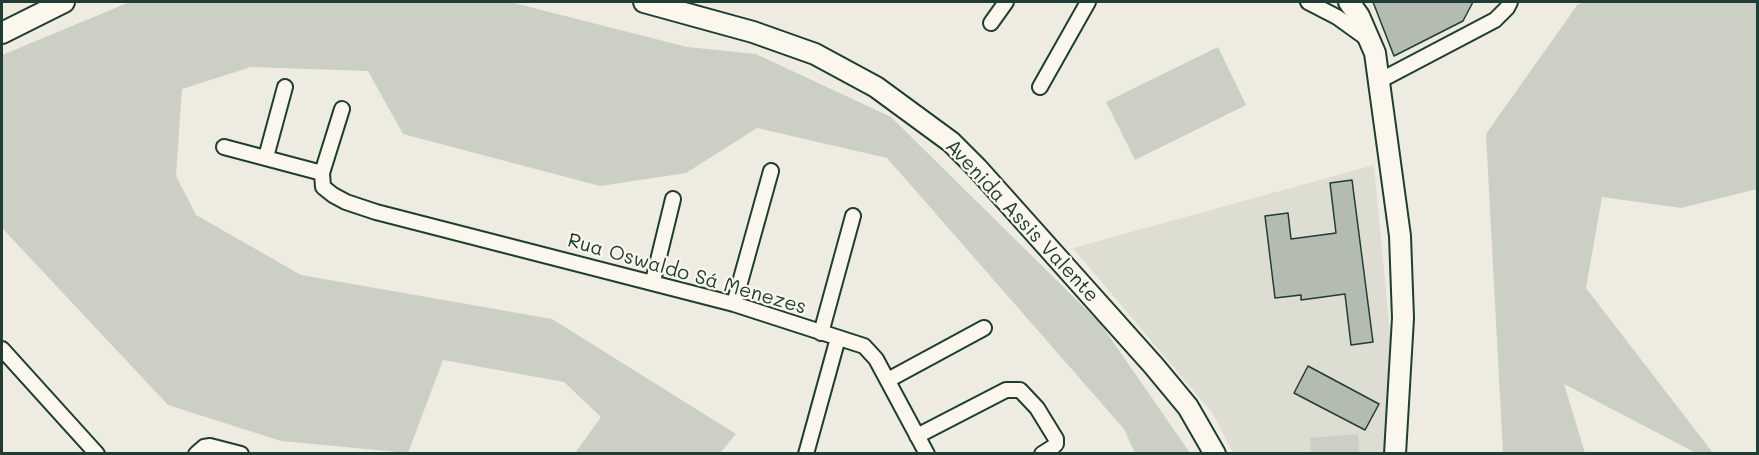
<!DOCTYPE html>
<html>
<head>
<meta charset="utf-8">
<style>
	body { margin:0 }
	#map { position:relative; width:1759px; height:455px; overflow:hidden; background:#eeece1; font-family:Mali,sans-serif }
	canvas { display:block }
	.frame { position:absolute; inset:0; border:3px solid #1f3d34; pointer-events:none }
</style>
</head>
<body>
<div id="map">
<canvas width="1759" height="455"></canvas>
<div class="frame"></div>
</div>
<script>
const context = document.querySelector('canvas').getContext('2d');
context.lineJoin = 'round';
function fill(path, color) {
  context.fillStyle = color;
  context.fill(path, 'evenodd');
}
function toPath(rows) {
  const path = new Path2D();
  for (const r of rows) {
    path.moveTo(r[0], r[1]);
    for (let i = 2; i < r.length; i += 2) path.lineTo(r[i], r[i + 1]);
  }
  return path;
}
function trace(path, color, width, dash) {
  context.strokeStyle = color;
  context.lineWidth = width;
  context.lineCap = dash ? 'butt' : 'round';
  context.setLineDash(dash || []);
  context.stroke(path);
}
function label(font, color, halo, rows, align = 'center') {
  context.font = font + ' Mali,sans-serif';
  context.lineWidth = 4.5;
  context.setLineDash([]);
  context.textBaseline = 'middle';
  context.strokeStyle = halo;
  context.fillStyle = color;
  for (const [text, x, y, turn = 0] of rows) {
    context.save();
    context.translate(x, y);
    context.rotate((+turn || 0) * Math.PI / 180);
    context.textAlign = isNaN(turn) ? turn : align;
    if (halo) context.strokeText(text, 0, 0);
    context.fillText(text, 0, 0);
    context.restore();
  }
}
fill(toPath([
	[1374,165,1391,344,1384,453,1233,453,1213,414,1073,248]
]), '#ddddd2');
fill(toPath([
	[130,2,510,2,687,47,756,54,891,117,1100,323,1190,453,1135,453,1124,429,887,158,757,128,686,173,600,186,403,134,368,71,251,67,182,89,176,176,196,215,301,275,552,319,736,434,720,453,575,453,601,417,564,382,443,360,408,453,281,441,168,405,2,228,2,55],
	[1588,2,1757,2,1757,189,1681,208,1602,197,1586,288,1713,453,1696,453,1564,384,1585,453,1503,453,1486,134,1578,4],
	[1218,47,1246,105,1135,160,1106,102],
	[1358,434,1359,453,1311,453,1310,438]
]), '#cbcfc4');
const building = toPath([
	[1373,2,1473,2,1463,21,1394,56,1373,2],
	[1352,180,1373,342,1351,345,1345,294,1301,300,1301,295,1275,298,1265,216,1288,213,1291,239,1336,233,1330,183,1352,180],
	[1308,366,1379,404,1365,430,1294,393,1308,366]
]);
fill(building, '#b4bbb0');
trace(building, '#1f3d34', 1.5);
const street = toPath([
	[1308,2,1337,17,1369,40],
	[991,23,1006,2],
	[1379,81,1495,20,1507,8,1510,2],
	[1040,87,1088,2],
	[342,109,322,173,323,187,333,195,346,202,376,212,734,304,864,346,876,359,927,454],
	[224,147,322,173],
	[266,157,285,87],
	[653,281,673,199],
	[734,304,771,171],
	[821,333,853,216],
	[2,349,97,454],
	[888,380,984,328],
	[917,436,1006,390,1020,390,1037,408,1056,439,1056,444,1053,447,1042,454],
	[196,454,204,447,210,446,241,454],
	[806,454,838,338]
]);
const secondary = toPath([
	[644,2,753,32,815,54,876,87,951,142,977,168,1154,366,1188,407,1215,454],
	[1349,2,1359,16,1375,53,1400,236,1403,318,1395,454],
	[2,33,64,2]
]);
trace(street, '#1f3d34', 18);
trace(secondary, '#1f3d34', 24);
trace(street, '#fbf7ec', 14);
trace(secondary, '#fbf7ec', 20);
label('20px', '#1f3d34', '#fbf7ec', [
	["Avenida Assis Valente",1022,221,47],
	["Rua Oswaldo Sá Menezes",687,274,16]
]);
</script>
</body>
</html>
